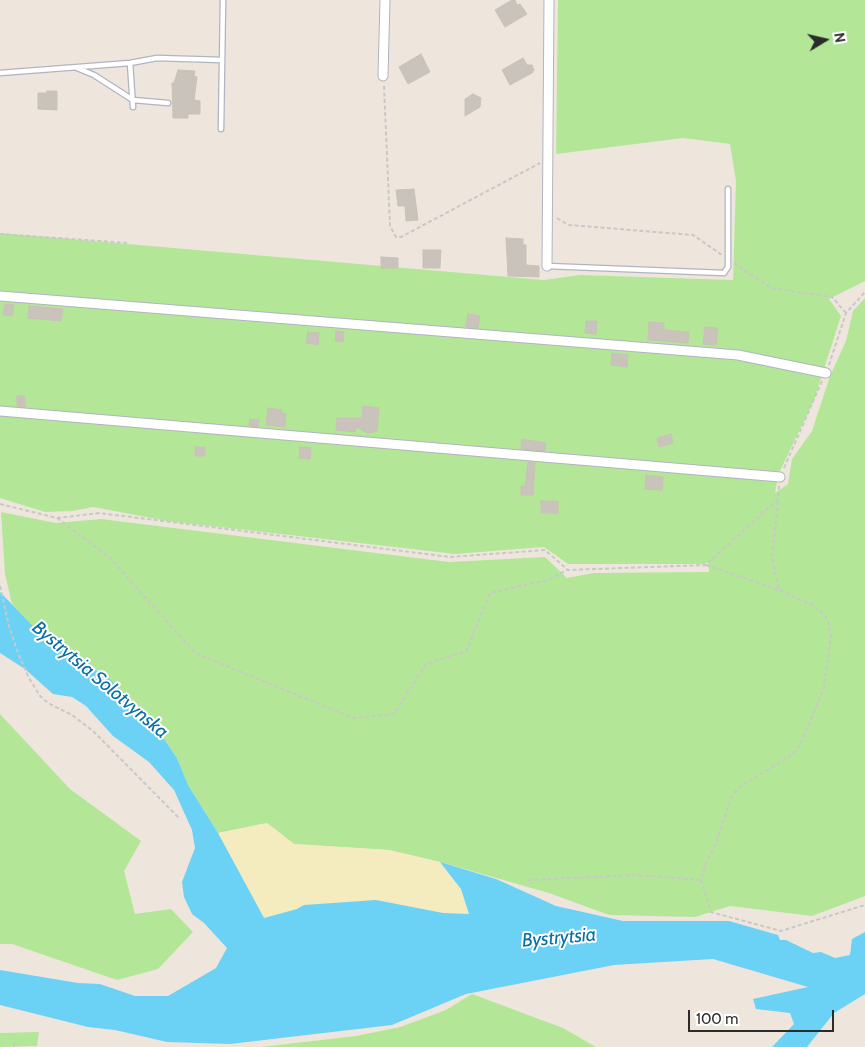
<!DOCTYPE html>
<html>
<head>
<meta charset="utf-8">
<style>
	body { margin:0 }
	#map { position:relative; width:865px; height:1047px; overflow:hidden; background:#eee6dd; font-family:Cabin,sans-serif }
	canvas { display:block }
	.north { position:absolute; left:800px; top:15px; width:50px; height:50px; -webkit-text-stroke:4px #fff; paint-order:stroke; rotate:81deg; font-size:14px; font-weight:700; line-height:20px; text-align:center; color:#2b2b2b }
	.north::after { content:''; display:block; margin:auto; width:18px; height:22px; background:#2b2b2b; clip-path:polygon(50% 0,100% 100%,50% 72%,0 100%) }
	.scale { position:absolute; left:688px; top:1010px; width:146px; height:22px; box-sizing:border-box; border:2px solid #2b2b2b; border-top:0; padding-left:6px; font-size:15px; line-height:18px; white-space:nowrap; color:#2b2b2b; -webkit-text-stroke:4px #fff; paint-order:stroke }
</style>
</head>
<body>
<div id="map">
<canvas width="865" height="1047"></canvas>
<div class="north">N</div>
<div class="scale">100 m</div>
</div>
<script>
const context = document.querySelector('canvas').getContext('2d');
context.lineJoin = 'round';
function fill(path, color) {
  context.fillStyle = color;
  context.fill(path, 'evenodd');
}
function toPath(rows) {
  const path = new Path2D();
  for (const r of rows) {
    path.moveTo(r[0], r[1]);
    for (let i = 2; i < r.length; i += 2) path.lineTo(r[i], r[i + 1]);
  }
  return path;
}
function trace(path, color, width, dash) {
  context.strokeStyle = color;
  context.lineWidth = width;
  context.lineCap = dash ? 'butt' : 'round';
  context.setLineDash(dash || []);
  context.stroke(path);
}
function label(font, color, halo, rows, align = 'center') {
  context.font = font + ' Cabin,sans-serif';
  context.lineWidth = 4;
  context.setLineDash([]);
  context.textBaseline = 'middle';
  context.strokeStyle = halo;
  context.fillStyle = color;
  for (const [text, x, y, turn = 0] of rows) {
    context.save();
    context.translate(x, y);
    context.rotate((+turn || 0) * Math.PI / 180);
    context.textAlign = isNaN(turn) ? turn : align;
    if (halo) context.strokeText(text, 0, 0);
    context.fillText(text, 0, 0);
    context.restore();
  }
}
fill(toPath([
	[558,0,865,0,865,281,829,299,841,316,814,400,778,475,775,493,788,484,792,459,812,431,830,376,846,341,853,311,865,298,865,896,812,916,730,906,695,917,609,915,549,893,440,862,389,850,294,844,267,823,218,833,188,785,177,758,151,720,129,711,103,673,88,665,31,624,12,604,5,574,1,512,56,523,101,519,449,562,545,557,567,578,594,573,709,572,708,562,705,564,568,564,544,547,455,554,167,521,93,507,73,511,45,512,0,498,0,233,544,280,580,275,733,280,736,181,730,144,683,138,556,154],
	[0,714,70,789,141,841,124,871,135,914,171,909,193,932,158,969,117,980,12,944,0,944],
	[472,994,563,1028,596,1047,261,1047,356,1036,400,1027,446,1010],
	[39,1032,37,1046,0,1047,0,1033]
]), '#b3e797');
fill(toPath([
	[267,823,294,844,389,850,440,862,461,889,469,914,304,905,297,909,264,918,218,833]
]), '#f4ebbe');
fill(toPath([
	[0,592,31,624,112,681,121,692,129,711,151,720,177,758,188,785,218,833,264,918,297,909,304,905,376,900,443,913,469,914,461,889,440,862,496,879,556,906,623,921,729,921,778,935,780,940,786,940,813,953,821,952,835,958,850,955,852,939,865,932,865,994,834,1013,807,1047,772,1047,794,1024,790,1013,756,1009,753,999,808,987,713,959,614,965,466,994,392,1025,230,1044,167,1042,115,1030,88,1027,0,1005,0,970,78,983,100,984,135,996,168,996,216,968,227,948,204,923,192,914,184,897,182,882,195,848,192,830,174,790,149,762,113,736,86,706,72,697,53,694,25,669,0,653]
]), '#6bd1f5');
const building = toPath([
	[512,0,515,0,517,5,520,4,527,14,505,27,495,10,512,0],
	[421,54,430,72,408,84,399,67,421,54],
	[523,58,527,65,532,65,534,70,532,73,510,85,502,70,523,58],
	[178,70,195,71,194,76,197,77,194,100,200,101,200,114,188,114,188,118,173,118,172,83,174,83,178,70],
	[47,91,57,91,57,110,38,109,38,93,47,93,47,91],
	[473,94,481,98,480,107,465,116,465,99,473,94],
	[414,189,418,220,406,221,405,206,398,206,396,190,414,189],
	[506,238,523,239,523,245,526,245,526,265,539,266,539,277,508,276,506,238],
	[423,250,441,250,440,268,423,268,423,250],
	[381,257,398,258,398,268,381,268,381,257],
	[5,304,14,305,12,316,3,315,5,304],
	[29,306,63,309,61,321,28,318,29,306],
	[468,314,480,316,478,328,466,327,468,314],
	[586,321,597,321,596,334,585,333,586,321],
	[649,322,664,323,664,330,689,332,688,343,648,340,649,322],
	[705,327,718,328,716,345,703,344,705,327],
	[336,331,344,332,343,342,335,341,336,331],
	[308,332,319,333,318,345,306,343,308,332],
	[612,353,628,355,627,367,611,365,612,353],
	[17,396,25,396,25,407,17,406,17,396],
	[363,406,379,408,377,431,368,433,356,427,355,432,336,430,337,418,362,418,363,406],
	[268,408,282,410,282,413,286,414,285,427,266,425,268,408],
	[250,419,259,420,258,427,249,426,250,419],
	[671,434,673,443,659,447,657,438,671,434],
	[522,439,546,443,545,451,521,449,522,439],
	[195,447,205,447,205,456,195,456,195,447],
	[300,447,311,448,310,459,299,458,300,447],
	[528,462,535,463,533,495,521,495,521,486,525,487,528,462],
	[646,475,663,477,662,490,645,489,646,475],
	[541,501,558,501,558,513,541,513,541,501]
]);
fill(building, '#c9c3bc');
trace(building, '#c9c2b6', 1);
const service = toPath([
	[130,63,133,107],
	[77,68,94,75,133,100,168,103],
	[0,73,130,63,157,58,222,60],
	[221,129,223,0],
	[547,266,724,273,728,267,728,189]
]);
const minor = toPath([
	[383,76,385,0],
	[547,266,549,0],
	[0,296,738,355,826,373],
	[0,411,780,477]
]);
trace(service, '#b1b4c0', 7);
trace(minor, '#b1b4c0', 11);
trace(toPath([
	[384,86,390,226,396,237,401,237,540,163],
	[557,218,569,225,693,235,722,255],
	[0,234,129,243],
	[734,263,771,288,832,297,846,313],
	[829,365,846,313,865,292],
	[784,468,822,381],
	[778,501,772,557,779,590],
	[0,504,57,518,99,513,450,557,545,550,568,570,706,565,778,499,779,485],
	[57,518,109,557,195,653,353,718,394,714,426,664,466,651,490,593,548,580,567,570],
	[706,565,779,590,812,605,825,615,828,621,831,635,824,688,800,745,789,757,741,786,732,795,715,846,706,863,701,880,711,912,781,931,865,905],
	[0,586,9,626,18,653,29,678,40,696,48,703,72,715,93,731,179,818],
	[528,880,635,875,700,880],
	[14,1047,15,1044]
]), '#c8c8c8', 2, [4, 2.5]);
trace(service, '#fff', 4.5);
trace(minor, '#fff', 9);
label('italic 19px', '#076fa4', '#fff', [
	["Bystrytsia Solotvynska",100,680,40],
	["Bystrytsia",559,938,-5]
]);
</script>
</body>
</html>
